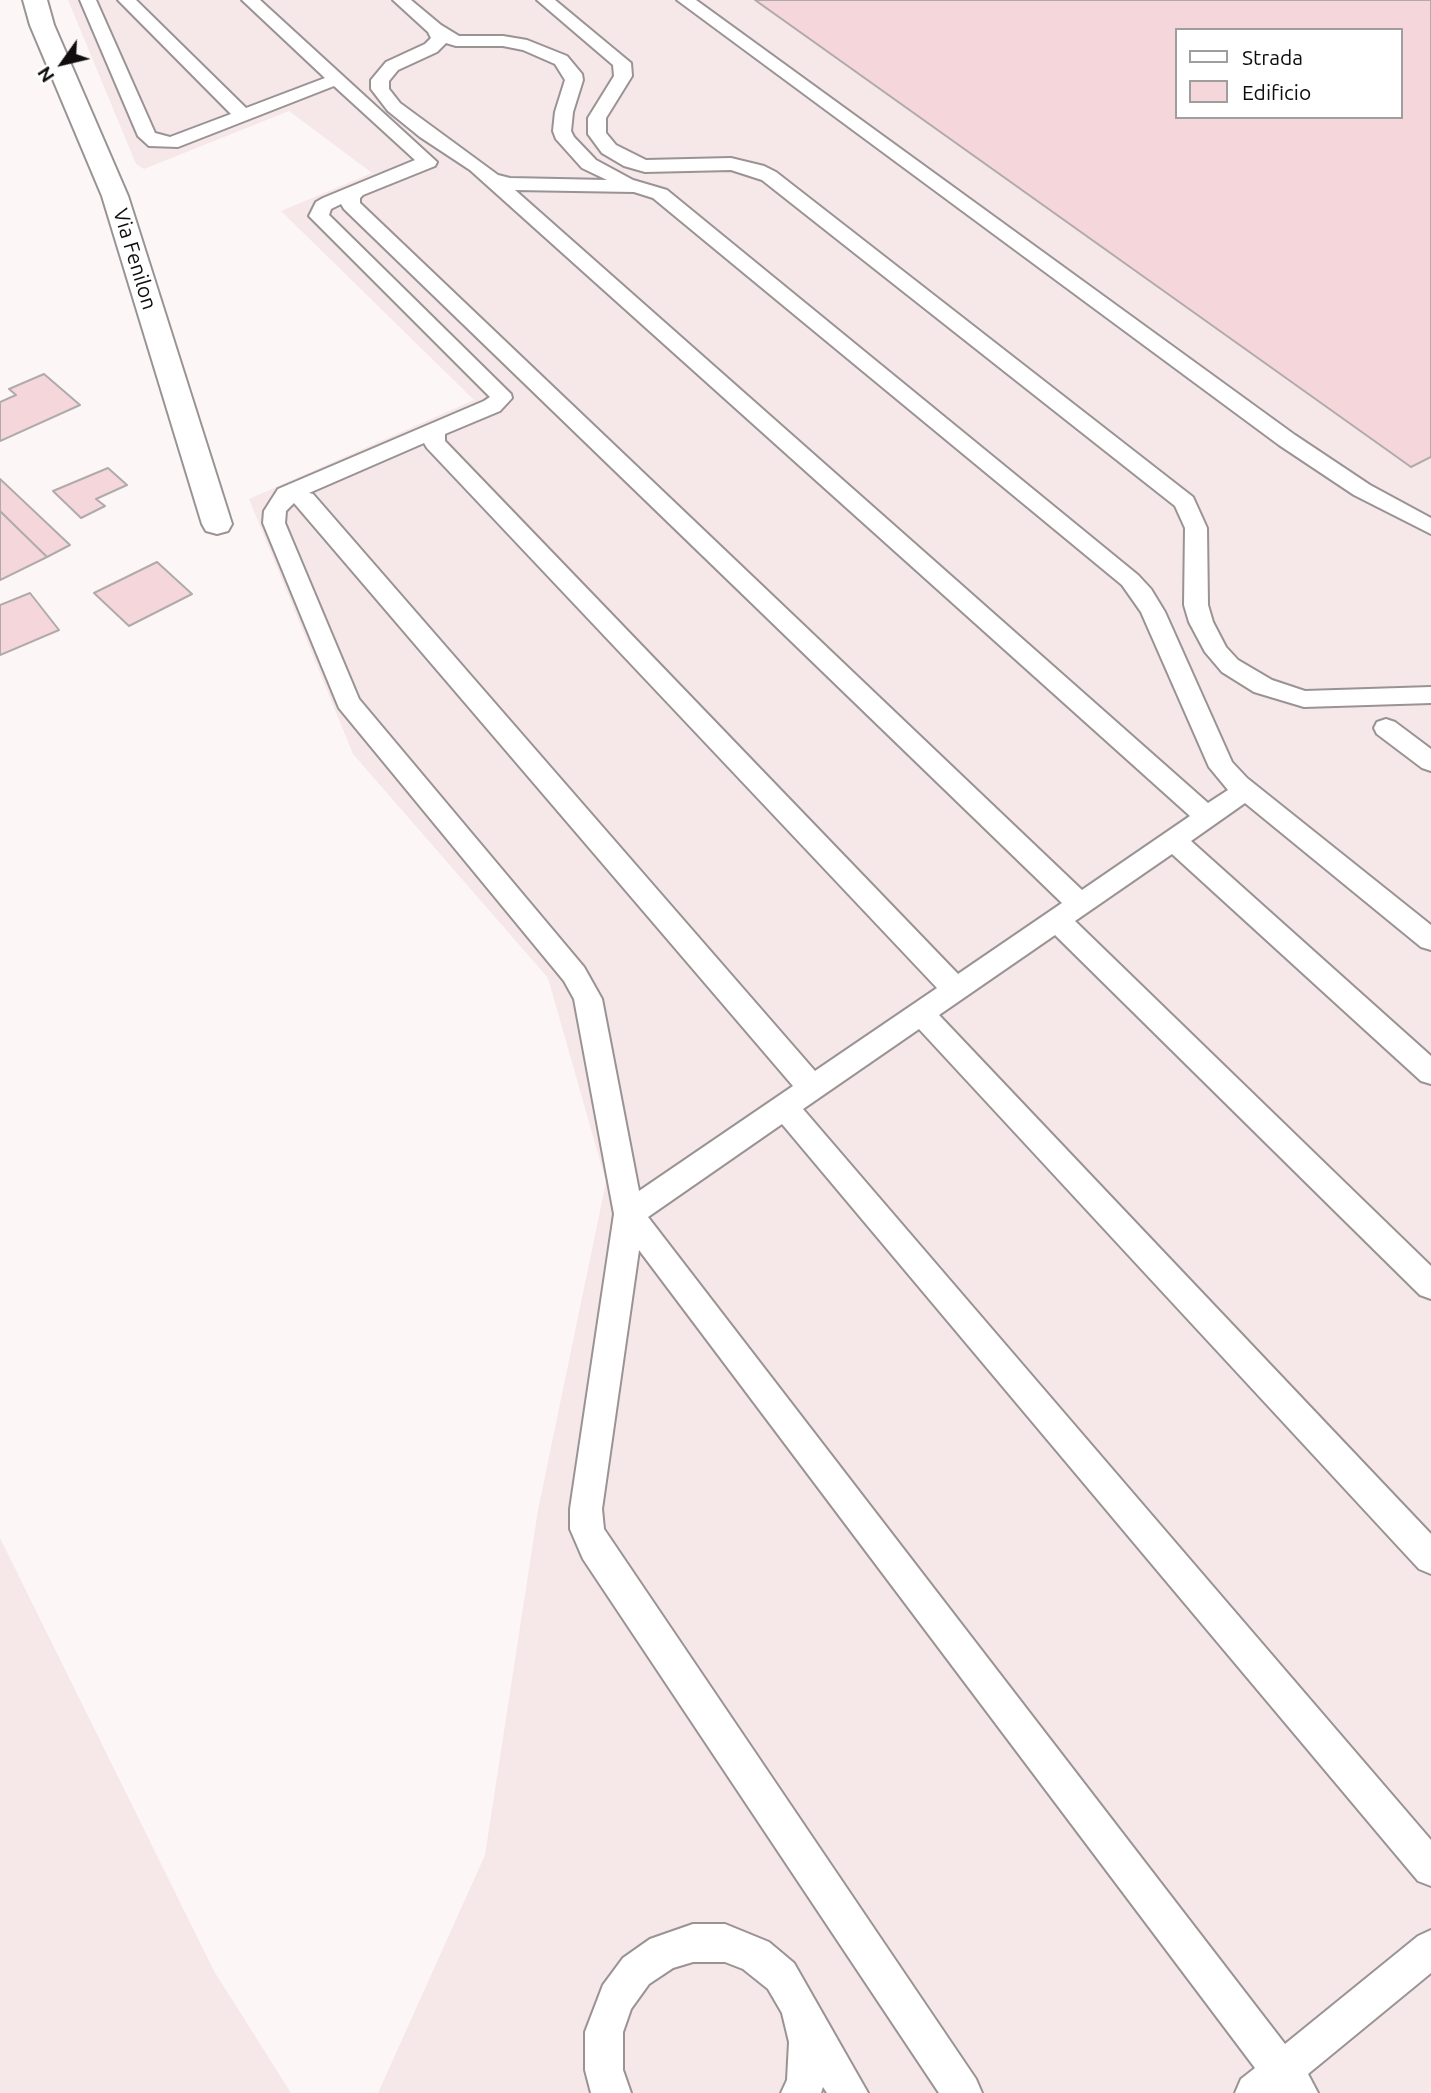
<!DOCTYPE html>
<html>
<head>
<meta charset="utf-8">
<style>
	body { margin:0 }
	#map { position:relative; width:1431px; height:2093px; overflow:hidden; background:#fdf6f7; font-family:Ubuntu,sans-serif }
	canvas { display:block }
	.legend { position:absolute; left:1175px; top:28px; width:228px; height:91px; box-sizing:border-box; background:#fff; border:2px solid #9f9e9e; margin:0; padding:9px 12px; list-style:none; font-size:21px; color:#0f0d0d }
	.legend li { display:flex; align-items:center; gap:14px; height:35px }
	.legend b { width:35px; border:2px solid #9f9e9e }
	.north { position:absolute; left:28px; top:28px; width:70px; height:70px; -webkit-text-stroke:5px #fff; paint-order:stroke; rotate:236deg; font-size:19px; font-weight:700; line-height:28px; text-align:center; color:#0f0d0d }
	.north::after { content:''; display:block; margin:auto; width:24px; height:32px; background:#0f0d0d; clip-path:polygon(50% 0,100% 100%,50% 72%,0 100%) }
</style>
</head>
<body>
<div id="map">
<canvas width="1431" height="2093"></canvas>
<ul class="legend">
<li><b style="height:9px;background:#fff"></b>Strada</li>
<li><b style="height:19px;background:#f5d7db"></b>Edificio</li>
</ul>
<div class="north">N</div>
</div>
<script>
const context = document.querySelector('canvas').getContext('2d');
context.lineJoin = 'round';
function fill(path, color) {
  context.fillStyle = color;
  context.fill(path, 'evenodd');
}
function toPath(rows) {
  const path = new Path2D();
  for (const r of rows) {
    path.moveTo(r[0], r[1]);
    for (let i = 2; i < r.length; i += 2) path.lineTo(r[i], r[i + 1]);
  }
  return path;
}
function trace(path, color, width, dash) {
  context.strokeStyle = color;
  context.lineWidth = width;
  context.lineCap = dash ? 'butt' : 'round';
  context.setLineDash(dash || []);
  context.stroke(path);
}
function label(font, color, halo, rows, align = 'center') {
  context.font = font + ' Ubuntu,sans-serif';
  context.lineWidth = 6;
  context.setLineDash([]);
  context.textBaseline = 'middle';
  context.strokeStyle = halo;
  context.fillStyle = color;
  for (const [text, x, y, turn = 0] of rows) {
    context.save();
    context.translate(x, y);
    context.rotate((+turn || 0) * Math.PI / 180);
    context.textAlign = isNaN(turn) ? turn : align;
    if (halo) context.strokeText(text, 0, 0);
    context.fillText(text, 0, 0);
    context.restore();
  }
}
fill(toPath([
	[68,0,1431,0,1431,2093,378,2093,485,1855,538,1510,606,1182,548,978,353,754,249,499,474,400,281,211,372,173,289,111,144,169,136,164],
	[1177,30,1401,30,1401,117,1177,117],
	[0,1538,214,1971,291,2093,0,2093]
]), '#f6e7e9');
const building = toPath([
	[755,0,1431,0,1431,457,1411,467,755,0],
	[1177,30,1401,30,1401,117,1177,117,1177,30],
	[44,374,80,405,0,441,0,402,16,395,9,389,44,374],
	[108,468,127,485,96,499,105,506,81,518,53,491,108,468],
	[0,479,70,545,47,557,0,511,0,479],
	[0,511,47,557,0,580,0,511],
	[157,562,192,594,129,626,94,593,157,562],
	[30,593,59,630,0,655,0,605,30,593]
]);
fill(building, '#f5d7db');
trace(building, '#b0aaab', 2);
const lane = toPath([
	[80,0,96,0,155,133,170,137,231,114,118,0,136,0,246,108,325,78,242,0,260,0,437,162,435,166,363,195,360,198,360,203,1082,890,1190,816,470,170,420,137,388,111,371,89,371,80,386,62,425,44,431,38,428,32,393,0,411,0,441,25,459,36,503,36,527,40,567,56,582,74,583,80,573,112,571,131,574,137,596,160,633,180,667,190,1138,575,1151,589,1165,612,1232,762,1247,778,1431,925,1431,950,1421,947,1245,803,1191,841,1431,1056,1431,1084,1421,1081,1172,854,1075,921,1431,1266,1431,1299,1420,1295,1055,935,939,1015,1431,1534,1431,1574,1419,1569,919,1029,803,1109,1431,1840,1431,1886,1418,1881,782,1124,648,1217,1285,2044,1418,1936,1431,1930,1431,1973,1308,2074,1318,2093,1235,2093,1241,2079,1255,2068,639,1250,602,1509,604,1529,976,2079,982,2093,939,2093,583,1559,570,1529,570,1509,614,1214,574,999,564,981,339,708,263,523,264,511,278,489,484,401,490,397,309,216,316,202,323,198,415,160,334,86,178,147,149,146,138,136,80,0],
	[446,43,456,46,503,46,523,50,555,64,565,80,555,112,553,131,556,139,582,168,607,180,510,178,498,175,400,103,389,89,389,81,398,70,437,52,446,43],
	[515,190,634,192,653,198,1122,585,1141,612,1209,767,1228,790,1208,803,515,190],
	[341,204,344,209,1062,903,958,974,445,441,445,434,500,411,512,398,511,394,329,215,331,209,341,204],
	[424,443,427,448,937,988,815,1071,313,494,309,493,424,443],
	[294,503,793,1086,639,1191,602,999,584,967,359,699,285,523,286,511,294,503],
	[537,0,555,0,631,63,632,76,606,118,606,133,616,145,646,160,731,158,764,166,776,172,1193,497,1207,528,1208,605,1213,622,1226,647,1238,660,1272,680,1305,691,1431,687,1431,703,1304,707,1254,692,1222,672,1205,652,1189,622,1184,605,1185,528,1175,506,762,180,731,170,645,172,624,166,602,153,588,134,588,118,614,76,613,65,537,0],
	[677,0,696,0,1295,435,1370,485,1431,518,1431,534,1354,495,1279,445,677,0],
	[1386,719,1395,722,1431,749,1431,771,1422,768,1377,734,1374,728,1377,722,1386,719],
	[693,1924,725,1924,769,1942,794,1963,868,2093,827,2093,823,2087,821,2093,781,2093,787,2080,789,2042,782,2013,768,1989,743,1969,725,1962,693,1962,673,1968,649,1984,631,2009,623,2032,623,2070,631,2093,591,2093,585,2070,585,2032,603,1985,623,1958,650,1939,693,1924]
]);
const street = toPath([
	[23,0,47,0,54,25,128,196,232,524,228,531,217,534,206,531,202,524,102,196,30,25,23,0]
]);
trace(lane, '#999394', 4);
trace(street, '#999394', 4);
fill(lane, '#fff');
fill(street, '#fff');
label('21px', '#0f0d0d', '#fff', [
	["Via Fenilon",135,259,73]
]);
</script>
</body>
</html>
